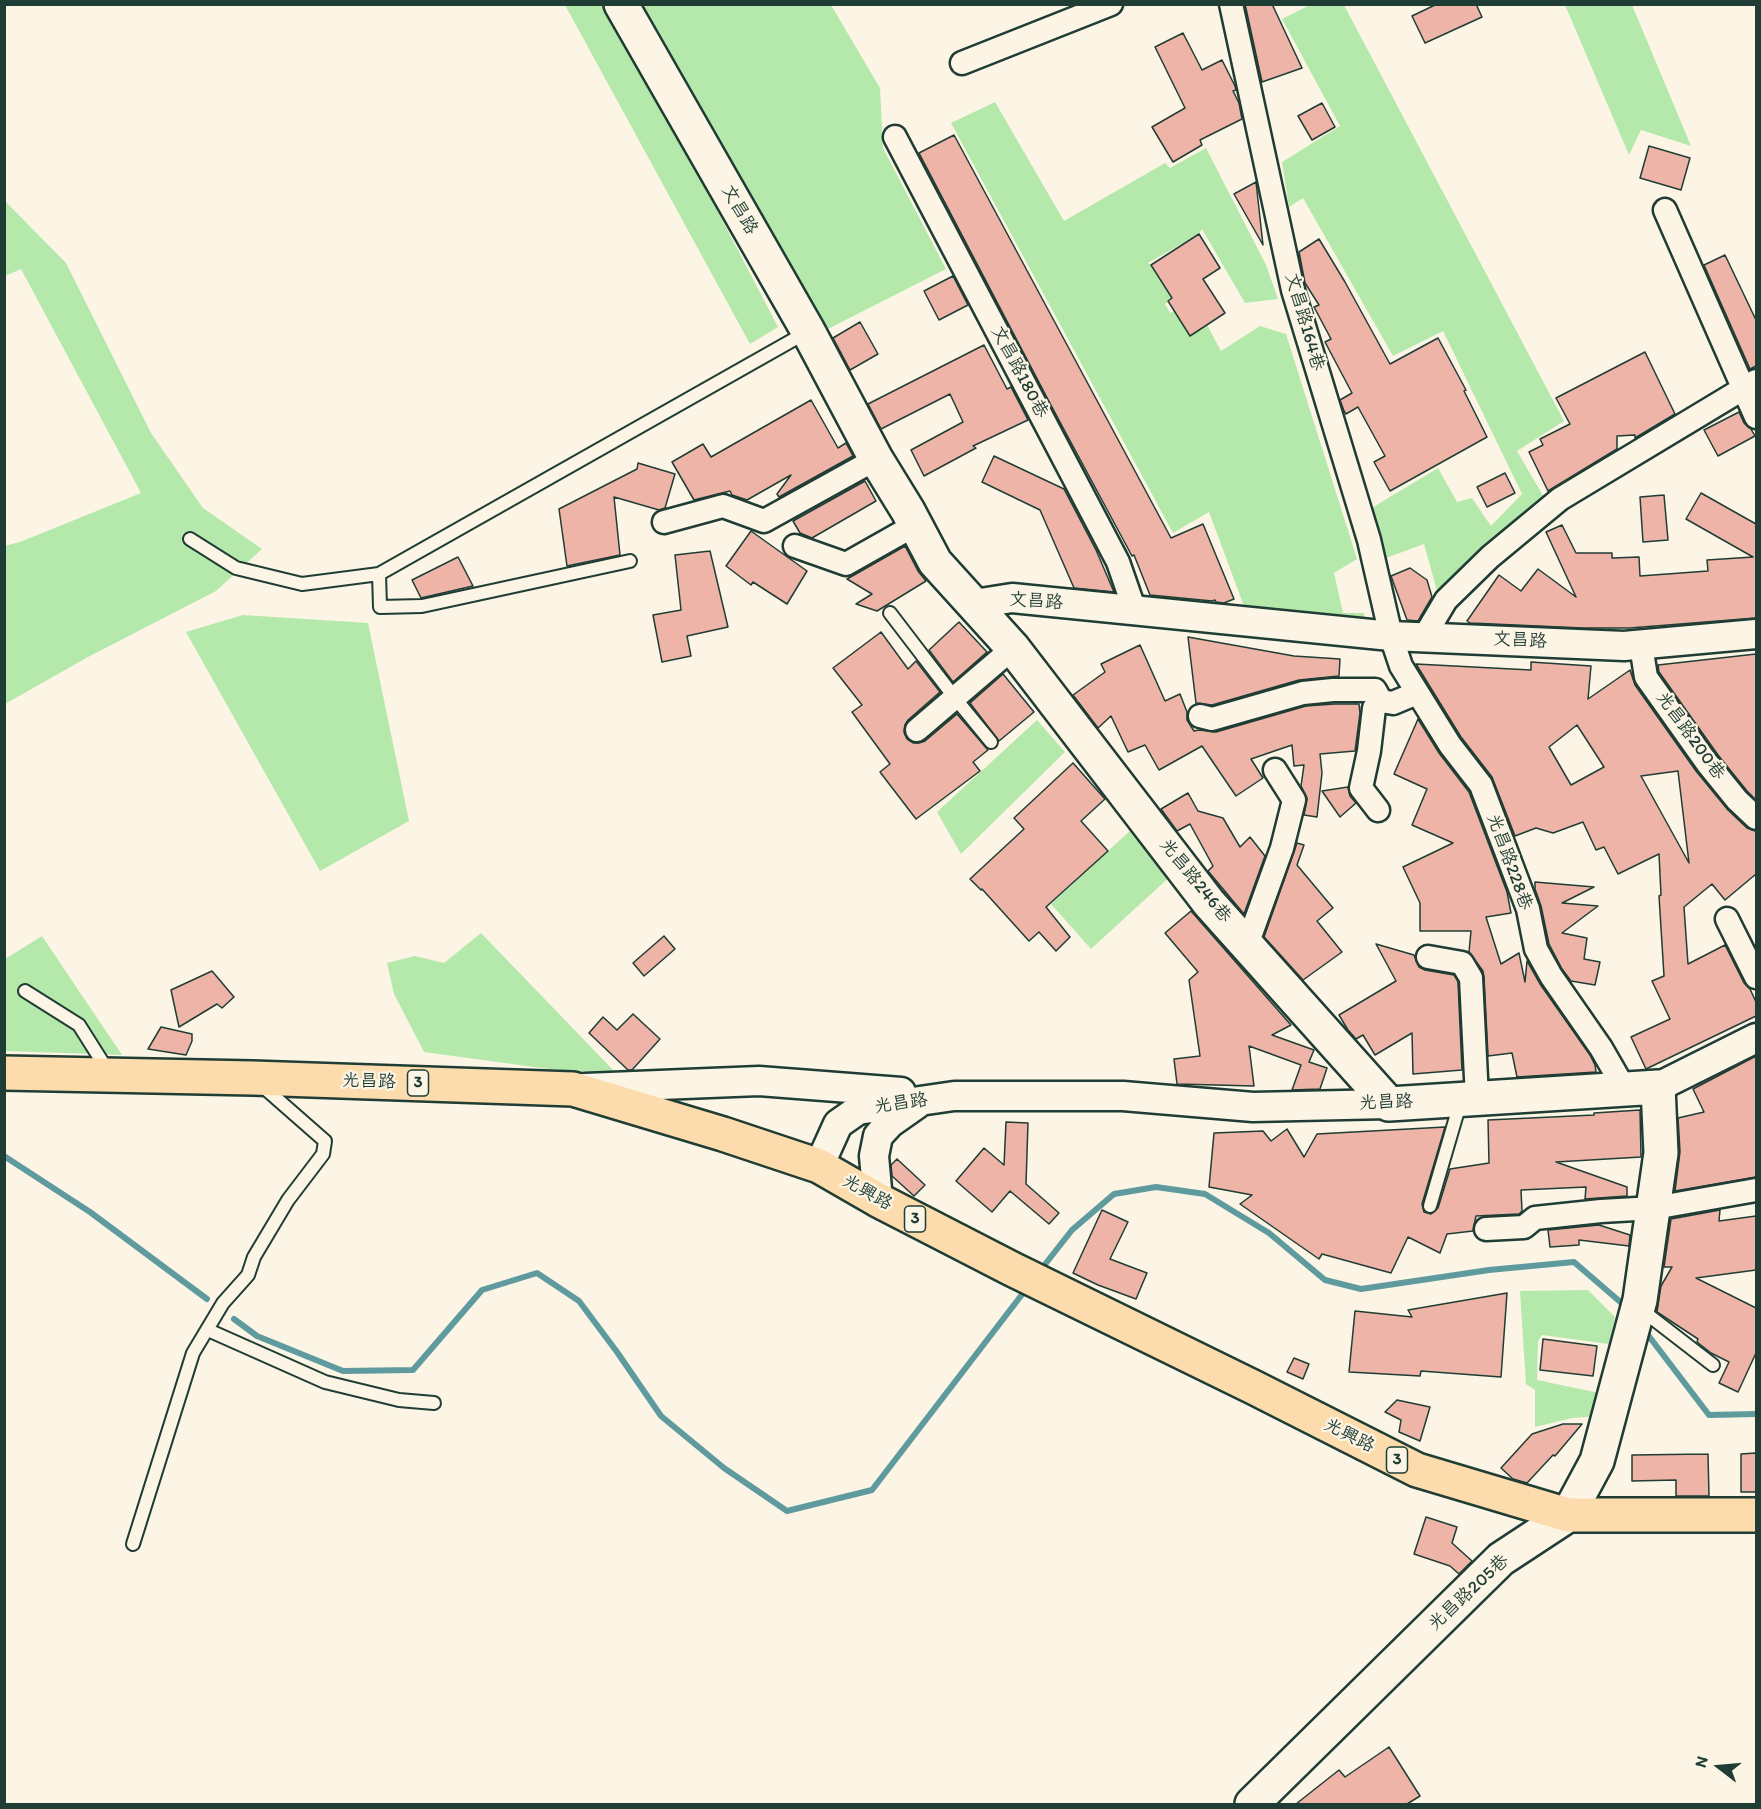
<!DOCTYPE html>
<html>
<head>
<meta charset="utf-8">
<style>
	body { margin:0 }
	#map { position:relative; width:1761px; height:1809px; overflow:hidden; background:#fcf5e5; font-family:Itim,sans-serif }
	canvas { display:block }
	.frame { position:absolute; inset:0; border:6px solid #1f3d34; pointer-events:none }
	.north { position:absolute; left:1689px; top:1737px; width:60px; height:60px; -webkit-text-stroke:4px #fcf5e5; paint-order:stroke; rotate:286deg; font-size:16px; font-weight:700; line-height:24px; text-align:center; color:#1f3d34 }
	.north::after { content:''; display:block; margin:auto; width:21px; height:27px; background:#1f3d34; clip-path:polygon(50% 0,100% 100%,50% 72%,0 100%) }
</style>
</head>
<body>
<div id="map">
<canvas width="1761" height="1809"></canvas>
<div class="frame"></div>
<div class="north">N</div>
</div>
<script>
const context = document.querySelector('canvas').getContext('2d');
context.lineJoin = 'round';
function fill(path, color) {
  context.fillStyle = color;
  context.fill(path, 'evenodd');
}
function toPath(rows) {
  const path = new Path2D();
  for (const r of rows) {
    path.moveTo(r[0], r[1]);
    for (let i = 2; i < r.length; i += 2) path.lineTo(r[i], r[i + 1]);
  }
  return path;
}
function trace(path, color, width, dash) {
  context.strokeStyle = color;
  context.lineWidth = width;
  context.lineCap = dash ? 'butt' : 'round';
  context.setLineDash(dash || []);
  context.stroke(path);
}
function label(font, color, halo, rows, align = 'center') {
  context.font = font + ' Itim,"LXGW WenKai TC",sans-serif';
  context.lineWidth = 4.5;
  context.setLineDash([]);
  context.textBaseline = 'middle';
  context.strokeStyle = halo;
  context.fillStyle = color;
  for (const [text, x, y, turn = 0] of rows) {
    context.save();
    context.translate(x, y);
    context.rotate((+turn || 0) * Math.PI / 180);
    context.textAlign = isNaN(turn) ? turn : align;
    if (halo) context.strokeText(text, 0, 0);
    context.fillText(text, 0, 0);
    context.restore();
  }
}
fill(toPath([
	[565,5,610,5,778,327,750,344],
	[637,5,831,5,880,88,883,148,946,269,822,332],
	[1310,5,1344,5,1564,421,1517,451,1545,499,1439,598,1424,544,1386,558,1370,509,1438,468,1457,502,1472,498,1491,526,1522,494,1443,331,1393,356,1303,198,1289,207,1282,162,1340,126,1282,19],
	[1565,5,1632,5,1691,146,1641,130,1629,155],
	[995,102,1064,221,1165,163,1170,168,1206,148,1266,265,1278,299,1245,303,1202,229,1199,234,1148,263,1151,265,1172,298,1165,304,1170,313,1174,311,1207,325,1221,351,1260,326,1286,334,1357,559,1334,573,1343,613,1364,613,1365,622,1245,609,1209,512,1173,533,951,123],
	[5,201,66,263,151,433,203,508,262,549,216,591,88,657,5,704,4,546,20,542,141,493,21,269,5,276],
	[243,615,368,623,409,821,320,871,186,632],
	[1037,720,1065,752,961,854,937,812],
	[1134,827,1175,872,1091,949,1051,904],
	[481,933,617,1074,549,1069,424,1052,394,994,387,963,415,956,444,963],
	[42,936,122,1055,5,1051,5,959],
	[1588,1290,1615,1317,1609,1344,1542,1335,1538,1341,1537,1380,1604,1394,1599,1416,1572,1418,1535,1427,1535,1390,1526,1384,1520,1291]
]), '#b5e9ab');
trace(toPath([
	[4,1156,90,1212,207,1299],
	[1039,1272,1072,1230,1114,1194,1156,1187,1205,1194,1269,1233,1325,1280,1361,1289,1489,1270,1574,1262,1625,1306],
	[234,1319,257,1336,343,1371,413,1370,482,1290,537,1273,579,1301,617,1352,661,1416,724,1468,787,1511,872,1490,1027,1288],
	[1648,1335,1709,1415,1756,1414]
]), '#5f9b9e', 6);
const building = toPath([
	[1245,4,1272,4,1302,68,1262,82,1245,4],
	[1437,4,1476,4,1482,17,1425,43,1412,16,1437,4],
	[1183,33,1202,70,1222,60,1235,86,1236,90,1233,91,1239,103,1242,119,1200,140,1202,145,1173,162,1152,127,1185,108,1155,47,1183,33],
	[1322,103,1335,127,1312,140,1298,116,1322,103],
	[954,135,1171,538,1203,524,1234,599,1224,603,1216,602,1215,600,1212,601,1150,595,1134,555,1132,556,1053,409,919,153,954,135],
	[1649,146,1690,158,1681,190,1640,178,1649,146],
	[1256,182,1263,245,1234,194,1256,182],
	[1199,234,1220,268,1203,279,1225,313,1190,336,1168,301,1172,298,1151,265,1199,234],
	[1319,239,1345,282,1390,364,1438,338,1466,390,1464,391,1487,437,1390,491,1374,462,1385,456,1358,407,1346,414,1344,411,1340,400,1352,393,1325,342,1331,339,1314,307,1319,305,1305,283,1299,252,1319,239],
	[1725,255,1756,320,1756,366,1750,369,1704,265,1725,255],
	[953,276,968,305,939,320,924,291,953,276],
	[860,322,878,354,850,370,833,338,860,322],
	[984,345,1007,389,1011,387,1028,420,973,446,976,448,924,476,911,450,963,422,950,394,881,429,868,404,984,345],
	[1645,352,1675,414,1635,438,1635,435,1617,436,1617,449,1548,491,1529,452,1543,445,1540,439,1570,424,1556,398,1645,352],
	[811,400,838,448,846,443,853,456,779,497,777,494,791,475,747,500,732,495,730,491,694,500,672,462,703,444,711,457,811,400],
	[1739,412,1744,423,1751,429,1755,436,1718,456,1704,430,1739,412],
	[994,456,1064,489,1096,550,1114,592,1074,588,1040,510,982,482,994,456],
	[638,463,675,474,665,508,659,510,614,497,620,555,567,566,559,509,637,469,638,463],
	[1505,473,1515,493,1487,507,1477,487,1505,473],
	[865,481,876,501,812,538,800,533,793,521,865,481],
	[1701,493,1756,524,1756,618,1630,628,1583,628,1470,623,1467,621,1499,575,1521,591,1538,569,1576,597,1546,532,1562,525,1576,553,1612,553,1612,558,1639,557,1640,576,1708,571,1707,560,1753,557,1686,519,1701,493],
	[1664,495,1668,540,1643,542,1640,497,1664,495],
	[751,531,807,571,787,604,753,582,751,585,726,566,751,531],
	[905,546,918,571,926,581,877,611,856,604,872,594,847,579,905,546],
	[710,551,728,627,687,636,691,656,662,662,653,615,681,610,675,555,710,551],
	[458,557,473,586,421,598,412,580,458,557],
	[1410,568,1427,580,1432,597,1418,621,1407,620,1391,576,1410,568],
	[959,622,987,652,953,682,929,650,959,622],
	[881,632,908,669,916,661,940,692,908,720,905,725,904,732,907,739,913,743,919,743,925,741,957,714,988,750,973,762,980,771,916,819,880,772,890,764,852,712,862,705,833,668,881,632],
	[1188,637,1294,656,1340,659,1339,676,1299,680,1212,705,1196,703,1188,637],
	[1140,645,1165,701,1180,694,1187,712,1187,720,1194,731,1199,730,1216,732,1306,706,1334,704,1359,704,1360,713,1355,751,1320,754,1322,773,1317,817,1304,815,1307,798,1301,786,1304,765,1294,766,1292,745,1251,759,1263,778,1236,796,1202,746,1159,770,1145,745,1128,752,1111,716,1098,728,1073,695,1105,672,1101,664,1140,645],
	[1756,654,1756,800,1747,791,1718,755,1659,672,1658,665,1756,654],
	[1531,662,1591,666,1588,699,1630,670,1635,685,1696,771,1728,810,1747,828,1756,831,1756,874,1725,900,1712,884,1684,907,1688,964,1725,945,1744,983,1750,989,1756,1002,1756,1016,1646,1069,1631,1037,1670,1019,1652,981,1664,976,1659,896,1661,895,1659,854,1618,874,1604,847,1596,850,1583,822,1553,833,1536,828,1515,836,1492,777,1461,737,1416,664,1531,670,1531,662],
	[1577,725,1604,767,1571,785,1549,747,1577,725],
	[1678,771,1689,863,1641,776,1678,771],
	[1003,674,1034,712,999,741,970,703,1003,674],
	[1418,719,1439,753,1469,792,1507,892,1511,913,1486,917,1501,964,1519,953,1525,982,1527,961,1540,984,1590,1055,1595,1065,1596,1072,1517,1077,1512,1053,1488,1056,1484,977,1483,971,1469,952,1471,931,1420,931,1420,903,1403,867,1453,843,1412,825,1427,789,1394,774,1418,719],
	[1073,763,1105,799,1081,821,1108,851,1046,907,1070,937,1056,951,1039,932,1029,941,982,889,981,890,970,879,1024,829,1014,818,1073,763],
	[1348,787,1350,796,1356,803,1340,817,1322,791,1348,787],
	[1188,793,1198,811,1223,818,1240,847,1250,837,1265,856,1244,914,1208,871,1213,866,1190,824,1177,831,1161,809,1188,793],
	[1297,843,1304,845,1297,865,1333,908,1317,921,1342,952,1303,980,1264,937,1297,843],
	[1535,882,1594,887,1562,903,1598,906,1562,933,1587,938,1584,959,1600,962,1595,985,1571,981,1562,969,1549,944,1541,906,1535,889,1535,882],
	[1191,911,1291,1025,1272,1035,1314,1050,1309,1062,1327,1068,1320,1089,1292,1090,1301,1065,1249,1046,1254,1086,1177,1084,1174,1059,1200,1056,1189,980,1198,972,1165,933,1191,911],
	[664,936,675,949,644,976,633,963,664,936],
	[1376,944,1414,955,1419,967,1425,970,1454,975,1458,982,1462,1070,1413,1074,1412,1033,1375,1055,1363,1035,1356,1039,1348,1030,1339,1015,1396,981,1376,944],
	[212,971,234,997,222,1008,217,1004,179,1027,171,990,212,971],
	[633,1014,660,1039,632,1070,628,1070,589,1033,603,1017,617,1030,633,1014],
	[161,1027,192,1034,192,1041,186,1055,148,1049,161,1027],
	[1756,1056,1756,1177,1675,1191,1680,1152,1678,1118,1704,1112,1693,1089,1756,1056],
	[1640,1110,1641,1157,1556,1162,1627,1187,1627,1196,1585,1199,1586,1187,1521,1190,1522,1211,1519,1214,1476,1216,1473,1231,1447,1234,1440,1253,1408,1237,1391,1273,1322,1254,1319,1259,1240,1204,1252,1195,1209,1187,1214,1133,1263,1131,1271,1141,1287,1129,1304,1157,1317,1134,1445,1127,1422,1204,1424,1212,1431,1214,1438,1208,1450,1169,1489,1163,1488,1120,1594,1115,1594,1113,1640,1110],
	[1006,1122,1028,1123,1026,1184,1059,1213,1049,1224,1010,1191,992,1212,956,1181,984,1148,1004,1165,1006,1122],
	[897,1159,925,1185,914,1196,892,1176,891,1165,897,1159],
	[1102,1210,1128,1222,1110,1259,1147,1273,1136,1299,1098,1285,1073,1273,1102,1210],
	[1720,1210,1719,1221,1756,1216,1756,1270,1696,1278,1756,1308,1756,1353,1738,1392,1719,1383,1729,1362,1711,1353,1697,1342,1698,1339,1657,1312,1661,1286,1672,1267,1664,1267,1671,1219,1720,1210],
	[1599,1225,1630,1235,1629,1246,1579,1240,1579,1245,1550,1247,1548,1230,1599,1225],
	[1507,1293,1501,1377,1421,1371,1420,1376,1349,1372,1355,1311,1412,1317,1408,1310,1507,1293],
	[1543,1339,1597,1346,1593,1376,1540,1370,1543,1339],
	[1294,1358,1309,1364,1303,1379,1287,1372,1294,1358],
	[1397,1400,1430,1407,1420,1441,1399,1432,1401,1420,1385,1412,1397,1400],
	[1563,1424,1582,1424,1555,1456,1553,1455,1527,1483,1513,1479,1501,1468,1532,1434,1563,1424],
	[1756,1453,1756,1492,1741,1492,1741,1454,1756,1453],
	[1708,1454,1709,1496,1676,1496,1676,1480,1632,1481,1632,1455,1708,1454],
	[1426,1517,1457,1527,1452,1543,1472,1561,1459,1574,1450,1566,1414,1554,1426,1517],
	[1389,1747,1420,1796,1407,1804,1296,1804,1339,1770,1345,1777,1389,1747]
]);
fill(building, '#edb4a7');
trace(building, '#1f3d34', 1.5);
const service = toPath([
	[190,539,236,568,302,584,379,574,807,332],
	[379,574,380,607,422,606,630,561],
	[890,613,955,698,991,742],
	[25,991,79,1025,108,1071],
	[1430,1206,1461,1100],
	[1643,1306,1647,1314,1713,1365],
	[208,1330,325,1382,399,1400,434,1403],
	[133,1544,193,1353,223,1303,248,1275,254,1257,288,1200,323,1154,325,1141,260,1084]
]);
const minor = toPath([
	[1231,4,1293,290,1369,540,1391,636,1401,666,1450,745,1481,785,1528,909,1536,949,1551,976,1601,1048,1624,1088],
	[962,63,1111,4],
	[895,137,1118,562,1135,611],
	[1665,210,1756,417],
	[664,522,723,506,764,521,876,459],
	[795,546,846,564,915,525],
	[1424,637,1446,600,1490,557,1560,499,1756,381],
	[1641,645,1646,677,1707,763,1737,800,1756,818],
	[1200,716,1212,719,1303,693,1333,690,1375,690,1381,701,1393,703,1417,693],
	[917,730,1013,648],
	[1378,810,1361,788,1369,751,1374,708,1381,701],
	[1727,919,1756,977],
	[1247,945,1282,848,1294,800,1275,770],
	[1428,957,1462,963,1471,978,1477,1098],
	[1486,1229,1524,1227,1535,1218,1601,1211,1654,1208,1756,1190]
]);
const tertiary = toPath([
	[974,604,1012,598,1391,636,1624,646,1756,634],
	[1658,1087,1756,1038],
	[585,1088,759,1081,901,1092],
	[819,1166,838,1124,858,1110,954,1096,1123,1096,1253,1107,1389,1104],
	[878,1200,874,1156,878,1136,890,1123,917,1104]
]);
const secondary = toPath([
	[621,4,808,331,876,459,908,511,935,562,1013,648,1209,903,1389,1104,1658,1087,1661,1153,1640,1300,1597,1461,1568,1515,1501,1559,1252,1804]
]);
const primary = toPath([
	[4,1073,253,1078,573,1089,723,1134,819,1166,878,1200,1012,1269,1253,1387,1417,1470,1568,1515,1756,1515]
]);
trace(service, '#1f3d34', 16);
trace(minor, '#1f3d34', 27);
trace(tertiary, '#1f3d34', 33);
trace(secondary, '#1f3d34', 38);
trace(primary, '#1f3d34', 38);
trace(service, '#fcf5e5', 12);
trace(minor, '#fcf5e5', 22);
trace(tertiary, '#fcf5e5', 28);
trace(secondary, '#fcf5e5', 33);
trace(primary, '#fcdcac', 33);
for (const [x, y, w] of [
	[418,1083,21],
	[915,1219,21],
	[1397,1460,21]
]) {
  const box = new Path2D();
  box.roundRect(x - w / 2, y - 13, w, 26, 4.5);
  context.fillStyle = '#fcf5e5';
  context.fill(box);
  trace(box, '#1f3d34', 1.5);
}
label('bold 16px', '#1f3d34', null, [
	["3",418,1083],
	["3",915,1219],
	["3",1397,1460]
]);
label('18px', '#1f3d34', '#fcf5e5', [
	["文昌路",739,210,60],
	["文昌路164巷",1304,322,74],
	["文昌路180巷",1019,372,62],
	["文昌路",1036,602,4],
	["文昌路",1520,641,3],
	["光昌路200巷",1690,736,54],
	["光昌路228巷",1509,862,70],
	["光昌路246巷",1195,881,51],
	["光昌路",369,1082,2],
	["光昌路",1386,1103,-2],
	["光昌路",901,1104,-8],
	["光興路",867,1193,29],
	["光興路",1349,1436,27],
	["光昌路205巷",1469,1593,-43]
]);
</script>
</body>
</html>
